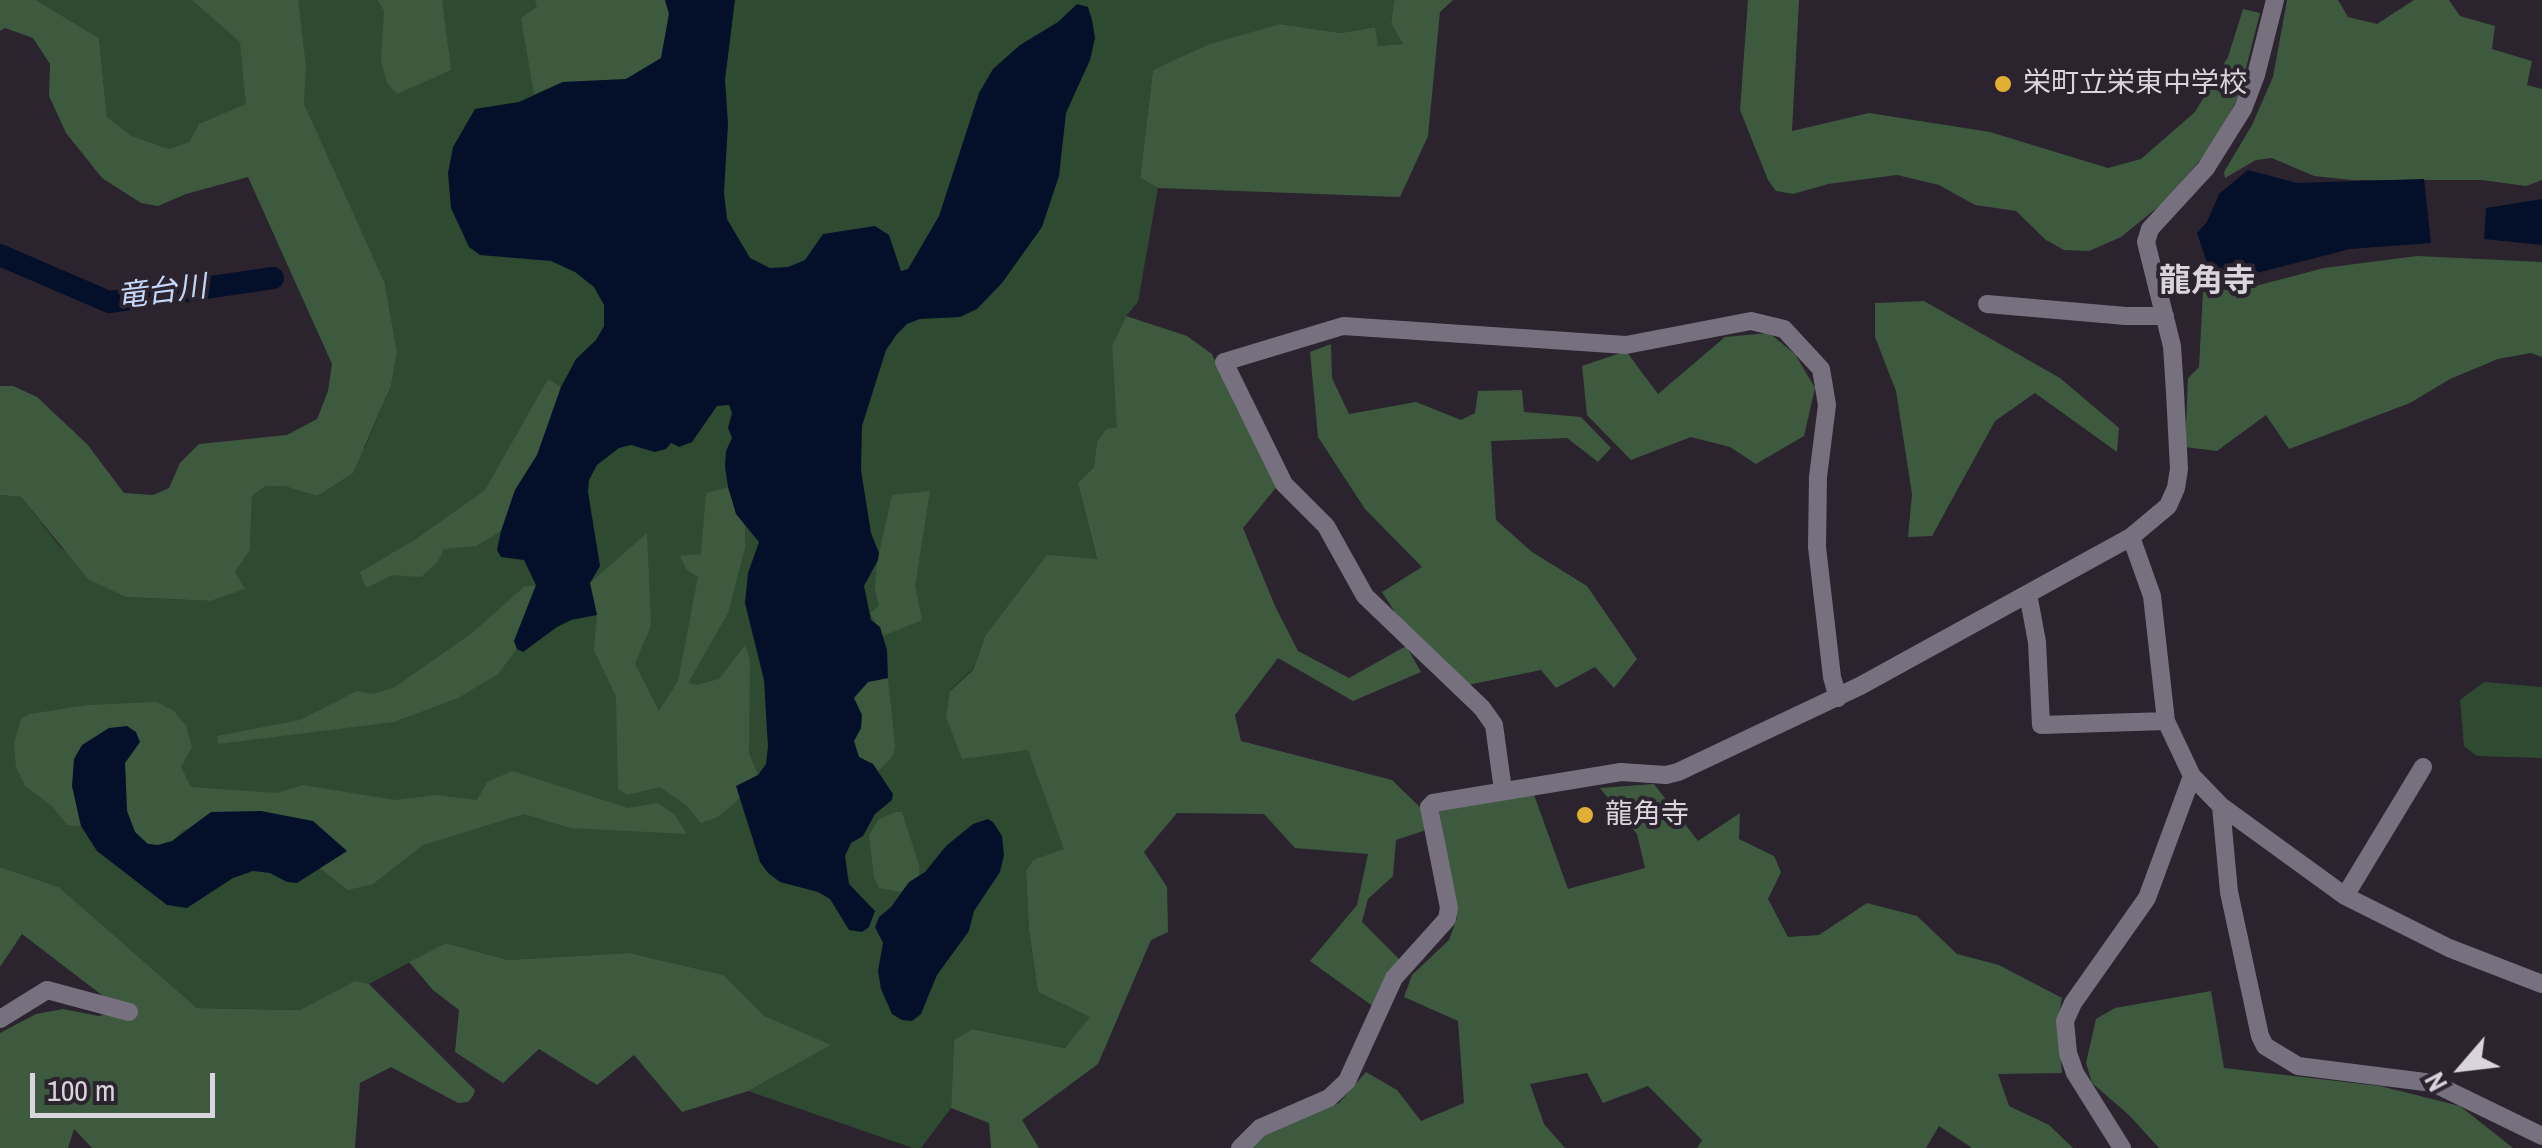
<!DOCTYPE html>
<html>
<head>
<meta charset="utf-8">
<style>
	body { margin:0 }
	#map { position:relative; width:2542px; height:1148px; overflow:hidden; background:#2b232e; font-family:"Archivo Narrow",sans-serif }
	canvas { display:block }
	.north { position:absolute; left:2412px; top:1018px; width:100px; height:100px; -webkit-text-stroke:8px #2b232e; paint-order:stroke; rotate:242deg; font-size:28px; font-weight:700; line-height:40px; text-align:center; color:#dad4dc }
	.north::after { content:''; display:block; margin:auto; width:35px; height:45px; background:#dad4dc; clip-path:polygon(50% 0,100% 100%,50% 72%,0 100%) }
	.scale { position:absolute; left:30px; top:1073px; width:185px; height:45px; box-sizing:border-box; border:5px solid #dad4dc; border-top:0; padding-left:12px; font-size:30px; line-height:35px; white-space:nowrap; color:#dad4dc; -webkit-text-stroke:8px #2b232e; paint-order:stroke }
</style>
</head>
<body>
<div id="map">
<canvas width="2542" height="1148"></canvas>
<div class="north">N</div>
<div class="scale">100 m</div>
</div>
<script>
const context = document.querySelector('canvas').getContext('2d');
context.lineJoin = 'round';
function fill(path, color) {
  context.fillStyle = color;
  context.fill(path, 'evenodd');
}
function toPath(rows) {
  const path = new Path2D();
  for (const r of rows) {
    path.moveTo(r[0], r[1]);
    for (let i = 2; i < r.length; i += 2) path.lineTo(r[i], r[i + 1]);
  }
  return path;
}
function trace(path, color, width, dash) {
  context.strokeStyle = color;
  context.lineWidth = width;
  context.lineCap = dash ? 'butt' : 'round';
  context.setLineDash(dash || []);
  context.stroke(path);
}
function label(font, color, halo, rows, align = 'center') {
  context.font = font + ' "Archivo Narrow","Noto Sans JP",sans-serif';
  context.lineWidth = 8;
  context.setLineDash([]);
  context.textBaseline = 'middle';
  context.strokeStyle = halo;
  context.fillStyle = color;
  for (const [text, x, y, turn = 0] of rows) {
    context.save();
    context.translate(x, y);
    context.rotate((+turn || 0) * Math.PI / 180);
    context.textAlign = isNaN(turn) ? turn : align;
    if (halo) context.strokeText(text, 0, 0);
    context.fillText(text, 0, 0);
    context.restore();
  }
}
fill(toPath([
	[36,0,1394,0,1391,23,1404,44,1378,46,1374,27,1341,33,1280,24,1153,70,1140,178,1158,188,1138,302,1126,316,1112,346,1118,427,1106,429,1097,441,1094,467,1078,483,1097,560,985,636,973,669,950,690,962,758,1028,749,1065,850,1033,860,1026,871,1029,931,1038,992,1091,1017,1065,1048,974,1029,954,1040,951,1108,921,1148,913,1148,748,1091,830,1045,765,1016,724,975,629,953,508,960,446,943,369,984,355,982,300,1010,197,1008,59,887,0,867,0,495,21,497,61,548,126,597,211,601,244,589,235,572,250,550,252,496,266,486,284,486,317,496,365,447,391,386,397,352,385,284,199,124,189,142,169,149,132,136,107,117,99,38],
	[2484,682,2542,687,2542,758,2477,756,2464,746,2460,700]
]), '#2e4b31');
fill(toPath([
	[0,0,36,0,99,38,107,117,132,136,169,149,189,142,199,124,246,104,240,42,192,0,298,0,306,66,304,104,385,284,397,352,391,386,353,473,317,496,284,486,266,486,252,496,250,550,235,572,245,589,211,601,126,597,88,579,21,497,0,495,0,386,13,386,37,397,87,444,124,493,153,495,169,488,180,463,199,444,287,435,317,419,328,391,332,364,248,177,186,194,158,206,141,203,102,178,66,133,49,96,50,64,33,38,5,28,0,31],
	[378,0,442,0,451,70,397,94,387,83,381,61,384,11],
	[535,0,665,0,669,14,661,58,626,79,563,82,534,94,521,18,537,7],
	[1394,0,1453,0,1440,12,1428,136,1400,197,1158,188,1140,178,1153,70,1210,44,1280,24,1341,33,1375,27,1378,46,1403,44,1391,23],
	[1748,0,1799,0,1792,131,1869,113,1990,132,2108,168,2141,159,2195,112,2228,57,2243,9,2260,13,2239,96,2214,144,2163,203,2121,237,2089,251,2064,250,2046,240,2016,211,1975,205,1939,185,1897,175,1828,184,1793,194,1776,191,1768,180,1740,110],
	[2287,0,2338,0,2348,17,2377,24,2414,0,2449,0,2460,16,2495,26,2492,49,2532,61,2527,85,2542,89,2542,180,2526,186,2482,180,2352,180,2314,176,2272,158,2256,160,2225,178,2224,172,2252,125,2273,77],
	[2417,256,2542,262,2542,357,2531,353,2498,359,2450,379,2410,403,2289,449,2266,415,2217,451,2185,447,2188,378,2199,367,2203,292,2248,288,2324,268],
	[1924,301,2060,378,2119,428,2117,452,2035,393,1995,421,1932,536,1908,537,1912,494,1896,391,1875,337,1875,303],
	[1126,316,1187,336,1212,354,1237,409,1279,484,1243,528,1275,606,1298,651,1349,678,1406,646,1421,672,1353,701,1278,658,1235,715,1241,741,1392,780,1430,817,1426,830,1396,840,1393,876,1368,899,1362,922,1403,963,1374,1007,1310,961,1357,905,1368,854,1295,848,1264,814,1177,813,1144,852,1167,887,1168,932,1151,940,1098,1064,1022,1120,1039,1148,991,1148,989,1123,951,1108,954,1040,973,1029,1065,1048,1090,1017,1038,992,1029,931,1026,871,1033,860,1064,849,1028,750,962,759,946,717,950,691,973,670,985,636,1047,555,1097,559,1078,483,1094,467,1097,441,1106,429,1117,427,1112,346],
	[1769,333,1795,354,1815,388,1804,436,1756,464,1730,447,1691,437,1631,460,1587,415,1582,366,1626,351,1658,394,1725,337],
	[1331,344,1332,378,1349,414,1416,402,1461,420,1475,413,1478,391,1522,390,1524,412,1581,417,1611,448,1598,462,1567,438,1491,441,1496,520,1532,552,1587,586,1637,659,1614,688,1595,667,1556,688,1541,670,1468,685,1396,614,1382,592,1422,567,1365,509,1318,437,1310,352],
	[548,379,561,387,537,455,515,490,501,531,476,546,444,549,437,563,421,577,392,575,366,588,360,572,416,539,485,490],
	[728,487,745,527,745,548,728,613,688,683,697,685,719,679,745,645,750,660,749,753,758,775,737,786,740,798,718,817,701,823,686,805,660,787,627,795,618,789,616,697,594,650,597,615,590,583,647,533,651,625,635,664,659,711,678,681,698,577,686,569,680,556,701,554,706,493],
	[930,491,915,586,922,620,883,636,870,613,879,606,875,589,877,563,892,495],
	[525,586,536,586,514,641,517,649,498,674,458,698,394,722,218,744,217,736,300,720,357,691,374,694,395,687,472,633],
	[888,678,895,747,892,757,878,771,873,764,859,757,854,741,861,728,853,698,868,682],
	[157,702,174,711,186,726,192,747,181,767,191,787,277,793,303,785,395,800,436,795,477,800,487,782,512,771,628,808,658,803,675,815,687,834,571,828,524,814,423,845,373,884,348,890,320,868,347,851,184,829,172,841,158,845,148,844,135,832,127,811,125,763,140,742,72,786,81,826,67,825,52,806,25,786,16,767,14,743,21,719,30,714,88,705],
	[1654,784,1698,841,1740,813,1739,839,1774,856,1781,872,1768,899,1788,937,1819,935,1867,903,1917,916,1957,954,1999,965,2062,998,2058,1020,2062,1073,1998,1074,2009,1106,2049,1125,2073,1148,1972,1148,1939,1126,1926,1148,1697,1148,1702,1140,1648,1086,1603,1103,1587,1073,1530,1084,1544,1124,1565,1148,1251,1148,1266,1135,1339,1103,1366,1072,1397,1090,1421,1121,1464,1103,1458,1021,1404,997,1412,975,1449,940,1457,918,1439,810,1533,792,1568,889,1645,868,1637,834,1600,788],
	[896,812,902,812,919,865,919,876,901,892,879,888,874,877,869,835,879,819],
	[0,867,59,887,197,1008,300,1010,355,981,369,984,475,1090,473,1096,468,1102,458,1103,391,1067,360,1083,355,1148,92,1148,74,1129,68,1148,0,1148,0,1033,36,1014,63,1009,99,1016,120,1009,22,934,0,967],
	[446,943,508,960,629,953,724,975,765,1016,831,1045,748,1091,682,1112,634,1055,597,1085,539,1049,503,1083,455,1052,459,1010,433,990,409,962],
	[2211,991,2224,1068,2380,1086,2460,1106,2513,1148,2159,1148,2129,1115,2092,1083,2086,1063,2096,1019,2115,1008]
]), '#3d5a3f');
fill(toPath([
	[665,0,735,0,725,80,728,124,724,193,727,219,750,258,770,268,788,267,805,260,823,234,875,226,889,235,901,271,908,269,939,216,979,93,993,69,1020,45,1058,22,1077,4,1088,7,1092,20,1095,38,1090,60,1066,113,1059,176,1042,227,1002,283,977,309,960,317,920,319,907,324,897,334,886,350,862,426,861,470,871,533,879,553,878,560,864,586,871,620,880,627,887,650,888,678,868,682,854,698,862,715,861,728,854,741,859,757,873,764,893,794,892,800,875,814,863,836,851,843,845,856,849,884,875,911,869,927,862,932,849,930,830,899,818,892,780,882,768,873,760,862,736,786,758,775,766,764,768,747,764,680,745,603,748,573,759,542,736,514,728,487,725,467,726,451,732,438,728,428,732,413,729,405,717,406,692,442,679,447,671,443,666,449,655,452,631,445,619,448,597,465,589,480,588,492,600,566,590,583,597,615,571,620,557,627,523,652,517,649,514,641,536,585,524,560,501,557,497,550,501,531,515,490,537,455,561,387,576,359,596,340,604,326,604,305,594,287,575,272,551,261,480,255,469,247,451,208,448,173,453,147,475,109,519,102,563,82,626,79,661,58,669,14],
	[2248,170,2297,183,2424,179,2431,243,2350,249,2214,284,2197,233,2207,222,2219,194],
	[2542,199,2542,245,2484,239,2486,208],
	[127,726,136,732,140,742,125,763,127,811,135,832,148,844,158,845,172,841,211,812,261,811,313,821,347,851,297,883,287,882,270,873,253,871,233,878,187,908,167,905,97,851,81,826,72,786,74,759,82,745,109,728],
	[988,819,993,822,1002,836,1004,855,1000,872,974,911,969,931,937,975,921,1014,912,1021,902,1020,892,1014,881,989,878,971,883,943,875,927,879,917,891,907,909,882,925,872,946,846,973,824]
]), '#04102a');
trace(toPath([
	[0,255,109,302,273,278]
]), '#04102a', 22);
trace(toPath([
	[1987,304,2126,316,2165,316],
	[2131,537,2152,596,2166,721,2192,776,2221,806,2345,896,2449,948,2542,984],
	[2028,594,2037,642,2041,725,2166,721],
	[1503,790,1494,725,1482,708,1365,596,1326,526,1284,484,1224,362,1343,326,1626,345,1751,321,1784,329,1821,369,1827,405,1818,477,1817,547,1832,677,1838,698],
	[2221,806,2229,892,2260,1036,2265,1046,2298,1066,2433,1083,2542,1136],
	[2345,896,2423,767],
	[0,1019,47,990,129,1012],
	[1240,1148,1260,1128,1329,1098,1347,1081,1394,978,1447,919,1449,908,1429,807,1433,803,1621,772,1666,775,1678,772,1860,686,2131,537,2168,506,2176,488,2179,469,2175,392,2172,346,2146,242,2150,229,2206,168,2243,109,2256,75,2275,0],
	[2122,1148,2075,1073,2068,1053,2065,1021,2073,1003,2147,898,2192,776]
]), '#77707f', 18);
for (const [x, y, r, color] of [
	[2003,84,10,"#e1af34"],
	[1585,815,10,"#e1af34"]
]) {
  const dot = new Path2D();
  dot.arc(x, y, r, 0, 2 * Math.PI);
  context.fillStyle = color;
  context.fill(dot);
  trace(dot, '#2b232e', 4);
}
label('28px', '#dad4dc', '#2b232e', [
	["栄町立栄東中学校",2023,84],
	["龍角寺",1605,815]
], 'left');
label('italic 30px', '#c4d7f9', '#2b232e', [
	["竜台川",162,293,-7]
]);
label('bold 32px', '#dad4dc', '#2b232e', [
	["龍角寺",2207,282]
]);
</script>
</body>
</html>
